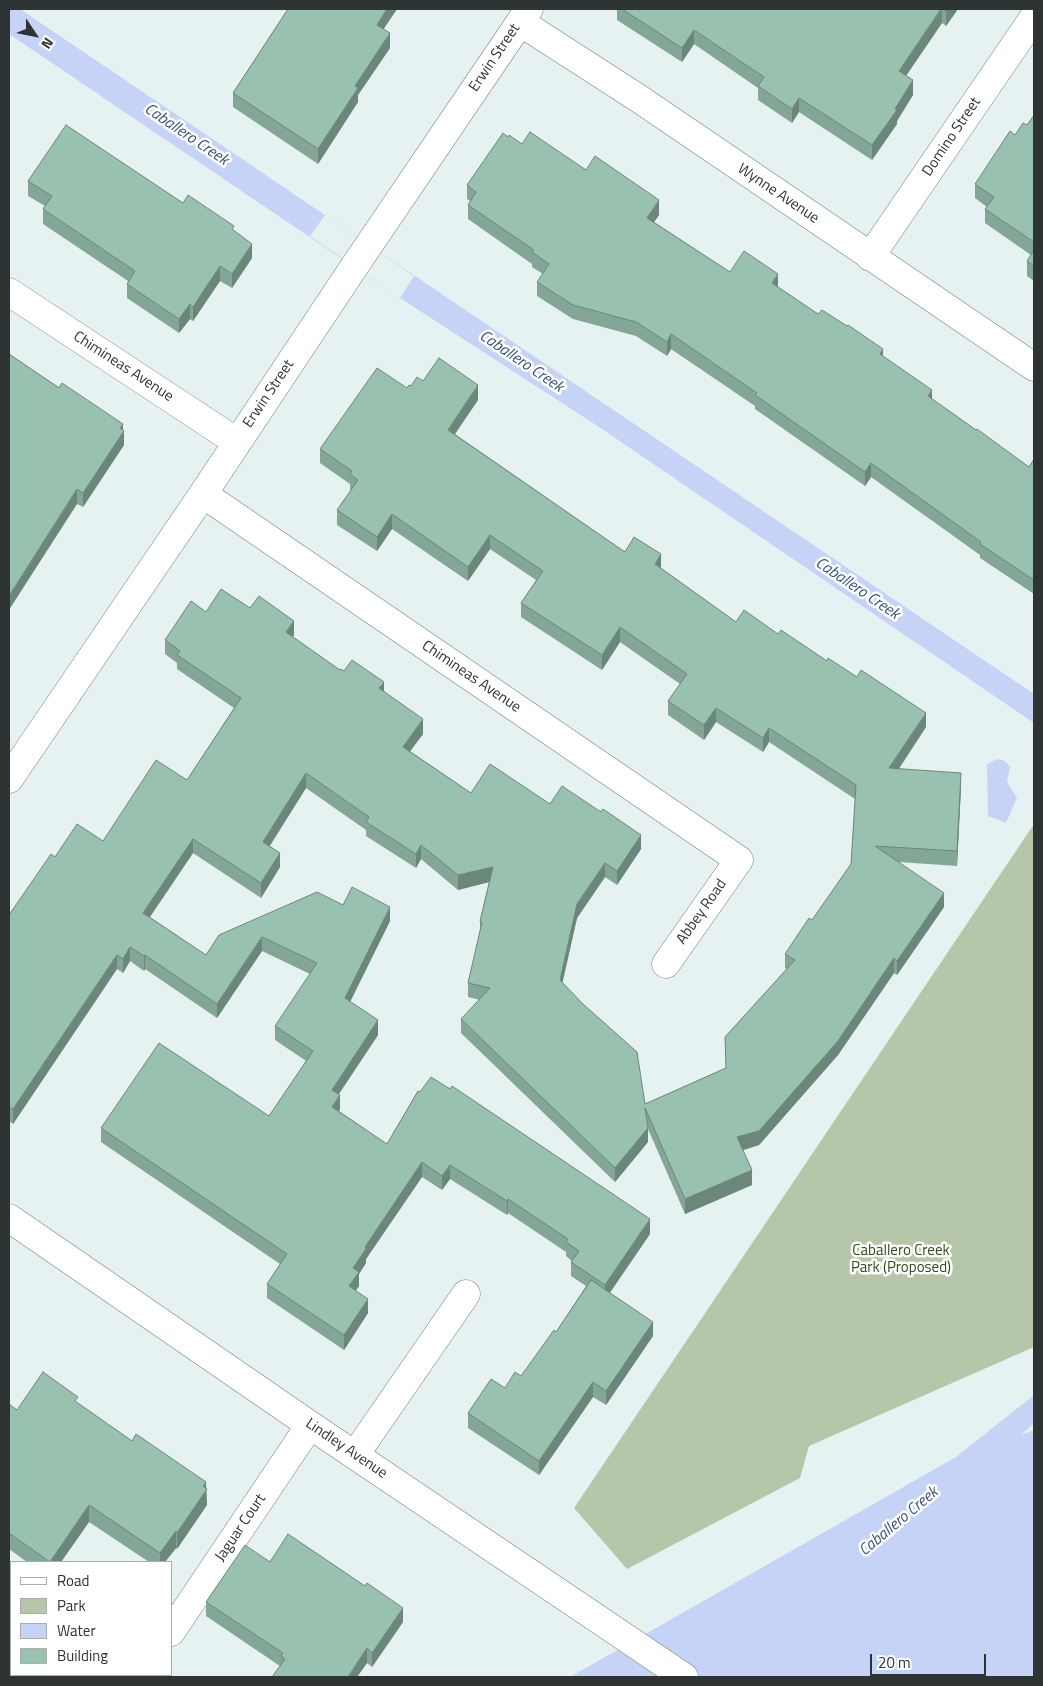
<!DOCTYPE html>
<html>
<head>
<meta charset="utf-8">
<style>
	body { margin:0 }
	#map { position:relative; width:1043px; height:1686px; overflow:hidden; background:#e6f2f2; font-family:"Titillium Web",sans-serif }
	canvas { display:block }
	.frame { position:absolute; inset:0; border:10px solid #2e3333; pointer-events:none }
	.legend { position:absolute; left:10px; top:1561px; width:162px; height:115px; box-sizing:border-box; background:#fff; border:1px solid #abadad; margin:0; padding:6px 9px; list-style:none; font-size:15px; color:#2e3333 }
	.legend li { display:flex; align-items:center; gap:10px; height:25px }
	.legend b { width:25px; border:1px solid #abadad }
	.north { position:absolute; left:10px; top:10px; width:50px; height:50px; -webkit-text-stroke:4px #fff; paint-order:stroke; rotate:124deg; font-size:14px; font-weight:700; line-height:20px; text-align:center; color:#2e3333 }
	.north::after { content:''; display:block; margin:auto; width:18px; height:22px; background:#2e3333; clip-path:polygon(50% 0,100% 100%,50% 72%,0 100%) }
	.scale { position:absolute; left:870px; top:1654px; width:116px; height:22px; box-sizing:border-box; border:2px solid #2e3333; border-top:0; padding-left:6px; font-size:15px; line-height:18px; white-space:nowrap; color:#2e3333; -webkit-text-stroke:4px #fff; paint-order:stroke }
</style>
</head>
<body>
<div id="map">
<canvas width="1043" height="1686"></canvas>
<div class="frame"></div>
<ul class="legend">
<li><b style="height:6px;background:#fff"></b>Road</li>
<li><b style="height:14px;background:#b6c7a9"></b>Park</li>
<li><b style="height:14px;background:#c5d4f6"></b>Water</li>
<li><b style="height:14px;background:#99c1af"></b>Building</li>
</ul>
<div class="north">N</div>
<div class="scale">20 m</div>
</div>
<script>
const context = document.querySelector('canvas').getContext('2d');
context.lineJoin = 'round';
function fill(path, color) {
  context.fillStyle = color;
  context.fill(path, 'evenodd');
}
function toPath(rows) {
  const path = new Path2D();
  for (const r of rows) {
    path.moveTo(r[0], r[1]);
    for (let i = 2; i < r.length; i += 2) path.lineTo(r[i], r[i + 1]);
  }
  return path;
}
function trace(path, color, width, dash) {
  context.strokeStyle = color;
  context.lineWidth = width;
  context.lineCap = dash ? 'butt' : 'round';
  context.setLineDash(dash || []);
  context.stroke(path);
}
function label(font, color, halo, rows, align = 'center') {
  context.font = font + ' "Titillium Web",sans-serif';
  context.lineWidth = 5;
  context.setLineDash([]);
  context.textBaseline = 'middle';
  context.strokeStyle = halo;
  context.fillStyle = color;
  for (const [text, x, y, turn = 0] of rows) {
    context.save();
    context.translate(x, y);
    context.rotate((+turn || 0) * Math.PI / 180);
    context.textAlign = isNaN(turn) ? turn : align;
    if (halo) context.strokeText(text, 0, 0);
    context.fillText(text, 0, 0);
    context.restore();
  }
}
fill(toPath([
	[1034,824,1034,1347,809,1446,800,1478,627,1569,574,1508]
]), '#b6c7a9');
fill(toPath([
	[9,9,20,9,1034,694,1034,723,599,427,400,298,9,34],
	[997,759,1005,761,1010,767,1007,782,1017,798,1006,823,988,816,987,764],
	[1034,1395,1034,1423,1021,1435,1034,1430,1034,1677,570,1677,956,1457]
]), '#c5d4f6');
fill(toPath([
	[325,215,414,276,400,298,310,236]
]), '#e6f2f2');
const minor = toPath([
	[520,22,638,98,1034,367],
	[870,257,1034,17],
	[9,292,237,442],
	[203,494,739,860,666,964],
	[9,779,203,494,354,267,529,9],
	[355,1455,466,1294],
	[171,1632,310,1425],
	[141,1677,143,1675]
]);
const major = toPath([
	[9,1218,310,1425,684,1677]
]);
trace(minor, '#757f7f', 29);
trace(major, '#757f7f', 29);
trace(minor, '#fff', 28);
trace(major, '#fff', 28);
fill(toPath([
	[288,9,397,9,383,29,390,48,358,95,358,102,318,164,233,107,233,93],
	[617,9,761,9,763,10,958,9,946,26,942,23,906,76,913,95,897,121,897,124,872,160,799,112,792,123,758,100,758,88,694,44,682,62,617,20],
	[1034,115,1034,281,1027,276,1027,261,1031,255,985,223,985,209,987,207,975,198,975,184,1015,135,1027,125],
	[508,137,522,144,586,170,659,215,654,222,730,272,778,287,883,357,932,399,1029,467,1034,459,1034,594,980,558,980,555,871,477,865,486,755,409,755,406,671,349,667,356,636,336,573,319,537,296,537,282,543,274,532,267,532,264,468,219,468,205,470,201,467,199,467,185],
	[28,181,183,203,234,231,252,258,232,288,220,281,193,321,190,319,179,333,127,298,127,284,128,281,43,224,43,209,45,206,28,196],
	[9,354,123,430,124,445,83,507,77,504],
	[423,381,478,400,455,434,622,550,661,568,736,622,778,634,926,727,899,769,961,787,957,866,899,862,944,907,897,975,894,973,838,1055,759,1145,743,1150,752,1185,685,1214,648,1129,648,1142,615,1182,461,1033,461,1019,480,1000,468,997,468,983,480,933,480,921,489,882,458,890,421,859,416,868,366,836,366,830,306,788,270,846,280,867,261,898,193,853,150,917,206,955,343,905,390,921,350,1002,378,1035,339,1094,340,1109,339,1111,387,1144,418,1091,650,1234,610,1293,653,1336,606,1405,593,1397,539,1475,468,1428,468,1413,521,1376,556,1332,586,1286,571,1276,571,1262,572,1261,566,1256,566,1252,508,1213,507,1215,450,1179,442,1190,422,1177,366,1259,366,1263,359,1274,359,1286,356,1290,368,1313,344,1350,267,1298,267,1284,280,1264,101,1142,101,1128,269,1116,306,1061,275,1040,275,1026,310,974,262,951,217,1018,145,969,144,971,130,961,123,973,117,969,13,1124,9,1121,9,915,55,857,103,841,187,780,234,708,177,669,177,663,165,654,165,640,206,612,250,608,294,635,293,637,340,670,384,691,423,734,410,751,471,793,550,804,641,849,617,885,605,877,577,918,562,983,645,1104,726,1068,725,1037,787,969,785,968,785,954,812,920,851,864,855,799,769,742,763,752,716,722,704,740,668,715,668,701,680,684,620,642,602,670,521,617,521,603,536,580,490,549,468,581,392,529,377,551,337,525,337,510,351,490,350,489,350,484,320,463,320,449,407,388],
	[78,1403,132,1441,206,1488,207,1505,177,1549,176,1548,165,1562,149,1562,89,1522,61,1562,27,1562,9,1549,9,1404,17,1410],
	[270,1562,403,1622,372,1667,367,1663,357,1677,272,1677,280,1666,206,1616,206,1602]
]), '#84a696');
fill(toPath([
	[387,9,397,9,377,39,377,25],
	[942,9,942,23,899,86,899,71],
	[948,9,958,9,946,26,946,11],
	[694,30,694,44,682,62,682,48],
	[390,33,390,48,358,95,358,102,318,164,318,149,355,86],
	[913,80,913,95,897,121,897,124,872,160,872,145],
	[799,98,799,112,792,123,792,109],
	[659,200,659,215,647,232,647,218],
	[252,244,252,258,232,288,232,274],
	[220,266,220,281,193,321,193,307],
	[778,274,778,288,772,283],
	[190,304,190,319,179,333,179,319],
	[671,334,671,349,667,356,667,342],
	[883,349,883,363,880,354],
	[478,385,478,400,448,444,448,430],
	[932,390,932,405,928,396],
	[123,424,123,433,124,431,124,445,83,507,83,493],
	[871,463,871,477,865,486,865,472],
	[77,489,77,504,9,610,9,596],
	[392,514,392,529,377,551,377,537],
	[490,535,490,549,468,581,468,567],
	[661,554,661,569,655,564],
	[294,621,294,635,286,646,286,632],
	[620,627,620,642,602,670,602,655],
	[384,682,384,696,379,688],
	[716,708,716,722,704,740,704,725],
	[926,713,926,727,889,783,889,768],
	[423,719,423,734,403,761,403,747],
	[769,728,769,742,763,752,763,738],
	[306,773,306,788,263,856,263,842],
	[961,773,961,787,957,866,957,851],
	[641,835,641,849,617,885,617,871],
	[193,839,193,853,143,927,143,913],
	[421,845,421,859,416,868,416,854],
	[280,853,280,867,261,898,261,883],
	[605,863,605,877,577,918,560,994,560,980,577,904],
	[493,867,493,881,458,890,458,875],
	[944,893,944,907,897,975,897,961],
	[390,907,390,921,345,1012,345,998],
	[262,937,262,951,217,1018,217,1004],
	[130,947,130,961,123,973,123,959],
	[117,955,117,969,13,1124,13,1109],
	[145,955,145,969,144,971,144,956],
	[894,958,894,973,838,1055,759,1145,737,1152,737,1137],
	[378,1020,378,1035,332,1104,332,1090],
	[340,1095,340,1109,332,1121,332,1107],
	[648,1128,648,1142,615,1182,615,1168],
	[422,1162,422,1177,366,1259,366,1263,359,1274,359,1286,349,1300,349,1286,353,1268,365,1247],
	[450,1165,450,1179,442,1190,442,1176],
	[752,1170,752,1185,685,1214,685,1199],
	[508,1199,508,1213,507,1215,507,1201],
	[650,1219,650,1234,605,1299,605,1285],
	[368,1299,368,1313,344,1350,344,1335],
	[653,1322,653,1336,606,1405,606,1391],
	[593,1382,593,1397,539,1475,539,1461],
	[206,1482,207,1505,177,1549,177,1533],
	[89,1505,89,1522,61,1562,50,1562],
	[176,1531,176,1548,165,1562,160,1562,160,1553],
	[403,1608,403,1622,372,1667,372,1653],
	[367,1648,367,1663,357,1677,348,1677]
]), '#6b877a');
const building = toPath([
	[288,9,387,9,377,25,390,33,355,86,358,88,318,149,233,93,288,9],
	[622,9,761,9,763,10,764,9,941,9,899,71,913,80,895,109,897,110,872,145,799,98,792,109,758,86,764,77,694,30,682,48,622,9],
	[942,9,948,9,946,11,942,9],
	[1034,115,1034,242,985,209,994,197,975,184,1010,131,1015,135,1023,123,1027,125,1034,115],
	[66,125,183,203,188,195,234,226,232,229,252,244,232,274,220,266,193,307,190,304,179,319,127,284,135,271,43,209,52,196,28,181,66,125],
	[530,132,586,170,595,156,659,200,647,218,730,272,744,251,778,274,772,283,818,314,822,310,847,326,848,325,883,349,880,354,932,390,928,396,976,430,977,429,1029,467,1034,459,1034,580,980,544,981,542,871,463,865,472,755,395,757,393,671,334,667,342,636,322,573,305,537,282,549,264,532,252,534,250,468,205,476,192,467,185,503,133,508,137,509,135,522,144,530,132],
	[1034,250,1034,266,1027,261,1034,250],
	[9,354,59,388,62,383,123,424,120,428,124,431,83,493,77,489,9,596,9,354],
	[439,358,478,385,448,430,622,550,625,552,634,537,661,554,655,564,736,622,744,610,778,634,781,630,827,661,828,658,857,677,861,670,926,713,889,768,961,773,957,851,875,846,944,893,897,961,894,958,838,1041,759,1131,737,1137,752,1170,685,1199,645,1108,648,1128,615,1168,461,1019,490,988,468,983,482,922,480,921,493,867,458,875,421,845,416,854,366,822,369,817,306,773,263,842,280,853,261,883,193,839,143,913,206,955,219,935,317,892,343,905,352,887,390,907,345,998,378,1020,332,1090,340,1095,332,1107,387,1144,418,1091,420,1092,431,1077,450,1089,452,1086,650,1219,605,1285,571,1262,579,1251,566,1242,568,1239,508,1199,507,1201,450,1165,442,1176,422,1162,365,1247,366,1249,353,1268,359,1272,349,1286,368,1299,344,1335,267,1284,287,1254,101,1128,159,1043,269,1116,313,1051,275,1026,317,963,262,937,217,1004,145,955,144,956,130,947,123,959,117,955,13,1109,9,1107,9,915,51,854,55,857,77,824,103,841,156,760,187,780,241,698,177,655,180,651,165,640,191,601,206,612,221,589,250,608,259,596,294,621,286,632,340,670,341,669,344,671,352,660,384,682,379,688,423,719,403,747,471,793,490,764,550,804,562,786,601,812,603,809,641,835,617,871,605,863,577,904,560,980,583,1004,637,1052,645,1104,726,1068,725,1037,795,960,785,954,809,918,812,920,851,864,856,785,769,728,763,738,716,708,704,725,668,701,687,674,620,627,602,655,521,603,543,571,490,535,468,567,392,514,377,537,337,510,358,480,350,474,352,471,320,449,377,368,407,388,409,385,411,386,417,377,423,381,439,358],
	[591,1280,653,1322,606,1391,593,1382,539,1461,468,1413,491,1379,505,1388,515,1372,521,1376,554,1330,556,1332,591,1280],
	[43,1372,78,1397,75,1401,132,1441,136,1434,206,1482,203,1486,207,1489,177,1533,176,1531,160,1553,89,1505,50,1562,9,1533,9,1404,17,1410,43,1372],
	[288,1534,365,1586,367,1583,403,1608,372,1653,367,1648,348,1677,272,1677,285,1659,281,1656,283,1653,206,1602,245,1545,270,1562,288,1534]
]);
fill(building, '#99c1af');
trace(building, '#6b877a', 1);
label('15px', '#2e3333', '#fff', [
	["Erwin Street",495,58,-56],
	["Domino Street",952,137,-56],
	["Wynne Avenue",778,194,34],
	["Chimineas Avenue",123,367,33],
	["Erwin Street",269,394,-56],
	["Chimineas Avenue",471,677,34],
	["Abbey Road",702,912,-55],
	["Lindley Avenue",346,1449,34],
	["Jaguar Court",241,1528,-56]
]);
label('15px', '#334b1a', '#fff', [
	["Caballero Creek",901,1251],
	["Park (Proposed)",901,1268]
]);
label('italic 16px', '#3c4f7d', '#fff', [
	["Caballero Creek",186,135,34],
	["Caballero Creek",521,362,34],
	["Caballero Creek",857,589,34],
	["Caballero Creek",899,1522,-40]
]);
</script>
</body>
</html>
